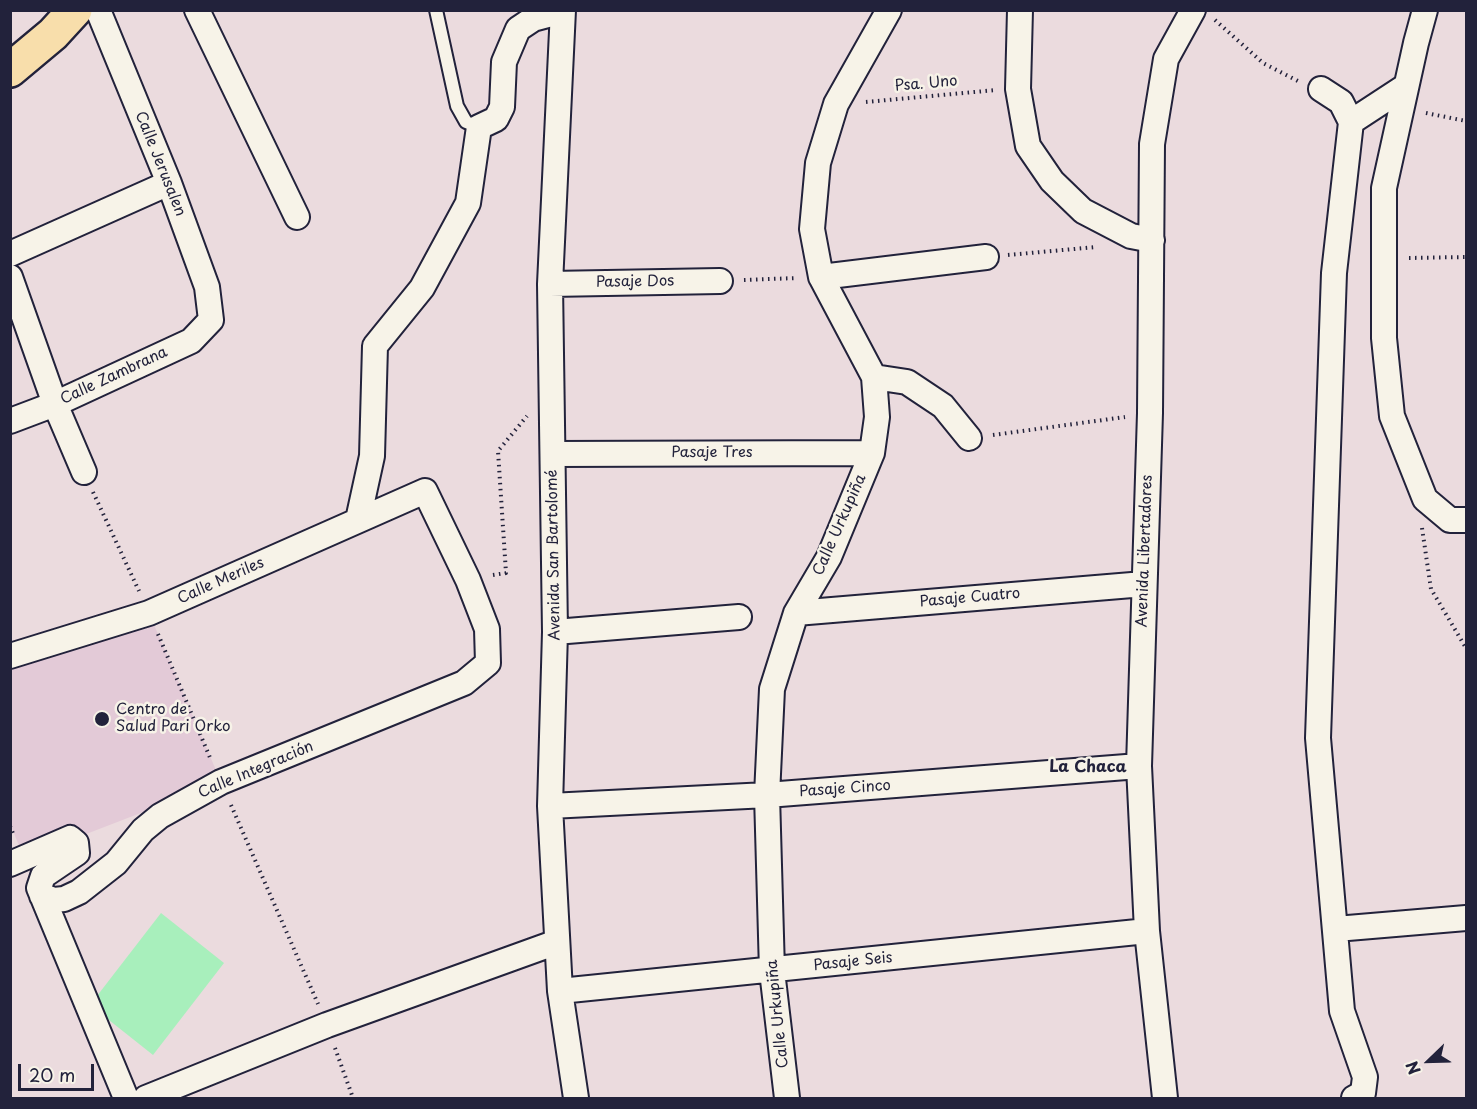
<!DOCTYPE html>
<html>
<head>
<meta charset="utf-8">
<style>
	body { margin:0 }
	#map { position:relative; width:1477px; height:1109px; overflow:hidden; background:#ebdbde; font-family:"Playpen Sans",sans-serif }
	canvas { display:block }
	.frame { position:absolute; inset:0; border:12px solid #22223b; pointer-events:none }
	.north { position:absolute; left:1399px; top:1031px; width:60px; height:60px; -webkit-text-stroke:4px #f7f3e8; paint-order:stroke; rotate:247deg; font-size:16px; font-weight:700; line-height:24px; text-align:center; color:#22223b }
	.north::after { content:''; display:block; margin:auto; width:21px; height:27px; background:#22223b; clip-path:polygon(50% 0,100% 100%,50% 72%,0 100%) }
	.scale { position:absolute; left:18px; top:1064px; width:76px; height:27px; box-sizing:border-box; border:3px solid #22223b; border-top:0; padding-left:8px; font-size:18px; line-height:21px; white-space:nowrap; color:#22223b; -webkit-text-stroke:4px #f7f3e8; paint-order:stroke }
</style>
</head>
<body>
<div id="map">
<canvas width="1477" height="1109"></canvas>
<div class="frame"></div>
<div class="north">N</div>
<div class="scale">20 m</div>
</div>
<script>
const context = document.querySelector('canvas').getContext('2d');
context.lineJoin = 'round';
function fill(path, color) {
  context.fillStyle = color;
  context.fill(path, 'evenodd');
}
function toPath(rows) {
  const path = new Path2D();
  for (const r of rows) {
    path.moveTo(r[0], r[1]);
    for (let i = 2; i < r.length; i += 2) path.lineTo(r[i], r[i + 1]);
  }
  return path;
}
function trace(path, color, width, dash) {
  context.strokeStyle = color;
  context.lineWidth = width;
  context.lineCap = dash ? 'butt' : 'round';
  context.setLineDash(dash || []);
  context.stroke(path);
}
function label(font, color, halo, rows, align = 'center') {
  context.font = font + ' "Playpen Sans",sans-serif';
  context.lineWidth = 5;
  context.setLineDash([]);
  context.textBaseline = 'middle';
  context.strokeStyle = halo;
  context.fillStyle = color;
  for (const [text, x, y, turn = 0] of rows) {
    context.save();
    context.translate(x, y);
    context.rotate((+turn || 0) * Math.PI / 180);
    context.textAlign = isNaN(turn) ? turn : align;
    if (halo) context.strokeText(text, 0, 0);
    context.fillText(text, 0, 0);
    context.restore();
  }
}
fill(toPath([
	[149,613,221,782,24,858,11,826,10,656]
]), '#e3cad7');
fill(toPath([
	[161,913,224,963,153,1055,90,1005]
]), '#a8efbc');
const lane = toPath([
	[436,10,457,106,466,122,479,127]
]);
const street = toPath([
	[197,10,297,217],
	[563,10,550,284,555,632,550,806,560,991,576,1098],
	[1020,10,1018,89,1028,146,1052,181,1083,211,1131,236,1152,240],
	[1425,10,1416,43,1384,188,1384,338,1392,416,1425,499,1450,520,1466,520],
	[1321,89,1341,102,1351,122,1334,273,1318,738,1342,1011,1365,1077,1363,1093,1354,1098],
	[1351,122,1406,86],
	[10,254,169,183],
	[10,277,55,404,84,472],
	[821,277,986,257],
	[550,284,720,281],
	[874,377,907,382,943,406,969,438],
	[10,421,55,404,191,341,211,320,207,287,169,183,98,10],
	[553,454,872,453],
	[358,520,372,456,375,346,422,288,468,203,479,127,496,119,502,107,504,62,518,29,533,19,563,11],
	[796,613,1144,584],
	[555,632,739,617],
	[10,656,149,613,425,491,468,580,487,629,488,663,464,683,221,782,160,816,143,830,116,863,79,892,64,899,54,900,42,896],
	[550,806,767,795,1139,766],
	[10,864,70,838,76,843,77,853,43,876,39,888,126,1098],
	[1336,929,1466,918],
	[560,991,1147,931],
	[146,1098,327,1025,557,942],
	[787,1098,772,971,767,795,772,689,796,613,829,557,872,453,877,417,874,377,821,277,812,229,818,163,836,104,889,10],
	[1165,1098,1147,931,1139,766,1150,413,1152,144,1166,59,1193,10]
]);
const primary = toPath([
	[10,70,53,34,75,10]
]);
trace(lane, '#22223b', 16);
trace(street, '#22223b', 28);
trace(primary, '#22223b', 38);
trace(toPath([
	[1215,20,1263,63,1298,81],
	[866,102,996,90],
	[1426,113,1466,121],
	[1008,255,1096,247],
	[1409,258,1466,257],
	[744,280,797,278],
	[993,435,1125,417],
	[93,492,139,591],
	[1422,528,1431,589,1466,648],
	[493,575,506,573,498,451,527,416],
	[158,634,211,760],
	[231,805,318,1004],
	[10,826,14,836],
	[335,1048,353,1098]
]), '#22223b', 4, [1.5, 4.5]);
trace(lane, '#f7f3e8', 12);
trace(street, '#f7f3e8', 24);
trace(primary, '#f8deab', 33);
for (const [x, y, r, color] of [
	[102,719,8,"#22223b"]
]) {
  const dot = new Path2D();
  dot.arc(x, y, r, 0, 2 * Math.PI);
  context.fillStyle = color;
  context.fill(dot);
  trace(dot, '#f7f3e8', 2);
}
label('15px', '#22223b', '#f7f3e8', [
	["Psa. Uno",926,84,-5],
	["Calle Jerusalen",160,164,68],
	["Pasaje Dos",635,282,-1],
	["Calle Zambrana",114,376,-25],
	["Pasaje Tres",712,453],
	["Calle Urkupiña",840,525,-66],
	["Avenida Libertadores",1145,551,-88],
	["Avenida San Bartolomé",554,555,-91],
	["Calle Meriles",221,581,-24],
	["Pasaje Cuatro",970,598,-5],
	["Calle Integración",256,770,-23],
	["Pasaje Cinco",845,789,-4],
	["Pasaje Seis",853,962,-6],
	["Calle Urkupiña",778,1014,-96]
]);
label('15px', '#22223b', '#f7f3e8', [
	["Centro de",116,710],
	["Salud Pari Orko",116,727]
], 'left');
label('bold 16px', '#22223b', '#f7f3e8', [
	["La Chaca",1088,768]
]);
</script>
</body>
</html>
